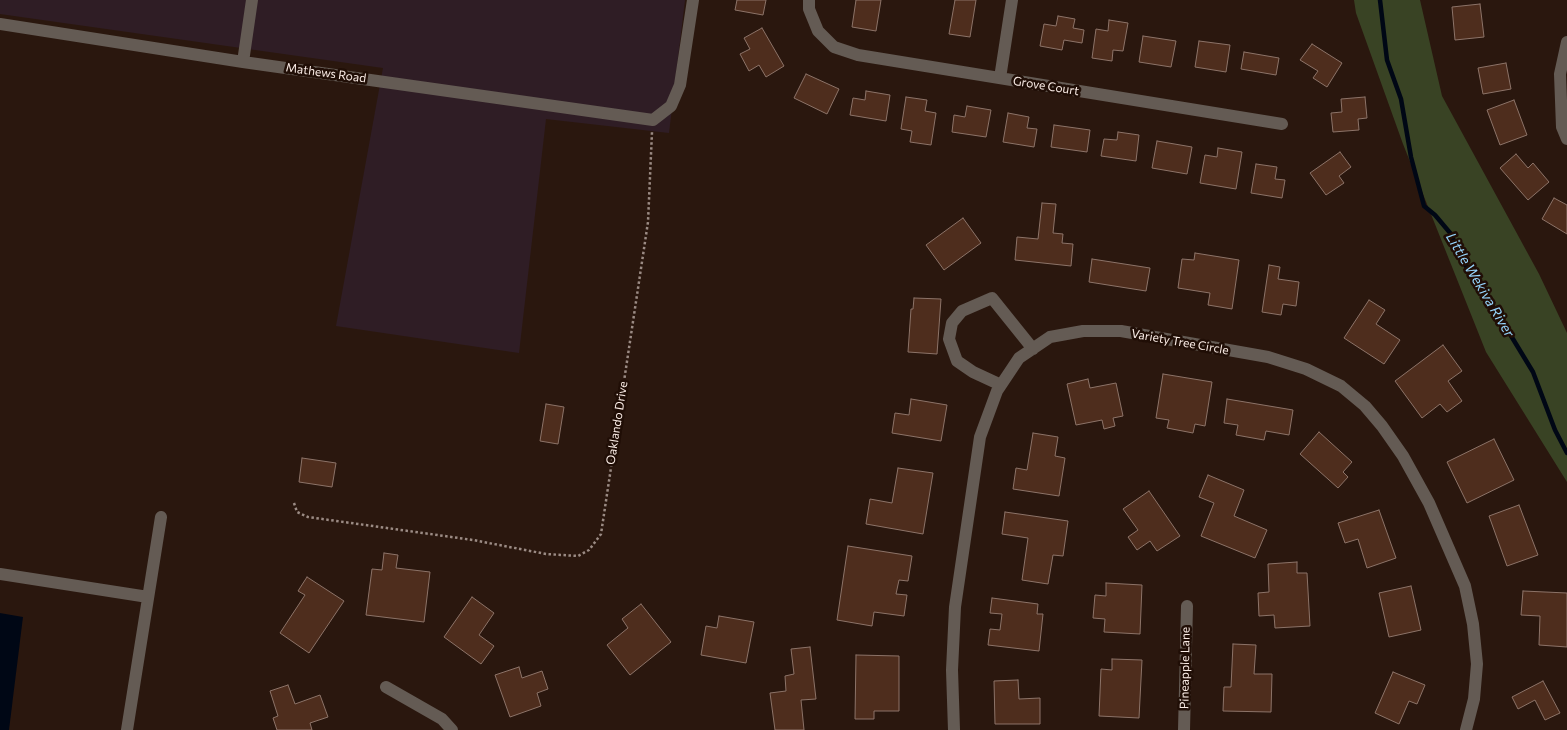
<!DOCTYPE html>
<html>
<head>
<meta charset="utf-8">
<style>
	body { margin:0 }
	canvas { display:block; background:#2a170e }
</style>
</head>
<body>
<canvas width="1567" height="730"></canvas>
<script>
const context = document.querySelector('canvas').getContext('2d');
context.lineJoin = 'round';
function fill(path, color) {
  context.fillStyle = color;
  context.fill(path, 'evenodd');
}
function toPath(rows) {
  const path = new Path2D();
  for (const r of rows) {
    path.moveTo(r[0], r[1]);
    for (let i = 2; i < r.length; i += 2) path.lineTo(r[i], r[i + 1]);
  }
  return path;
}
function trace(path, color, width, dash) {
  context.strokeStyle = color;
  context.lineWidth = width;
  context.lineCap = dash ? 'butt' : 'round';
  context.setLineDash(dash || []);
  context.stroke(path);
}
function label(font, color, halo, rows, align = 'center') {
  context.font = font + ' Commissioner,sans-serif';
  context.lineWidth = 5;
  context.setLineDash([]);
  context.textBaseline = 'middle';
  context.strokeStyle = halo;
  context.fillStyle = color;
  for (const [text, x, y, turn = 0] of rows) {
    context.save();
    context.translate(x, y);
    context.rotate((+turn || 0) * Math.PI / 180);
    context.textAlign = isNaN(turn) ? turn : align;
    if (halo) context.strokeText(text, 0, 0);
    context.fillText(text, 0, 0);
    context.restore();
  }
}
fill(toPath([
	[0,0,685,0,669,133,546,119,519,353,336,326,383,68,0,14]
]), '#2f1d25');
fill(toPath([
	[1354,0,1420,0,1442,96,1539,274,1567,333,1567,482,1486,352,1403,144,1356,13]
]), '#394324');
fill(toPath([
	[0,613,23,617,9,730,0,730]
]), '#000715');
trace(toPath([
	[1380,0,1387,60,1401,99,1411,157,1424,206,1435,215,1451,234,1462,260,1499,316,1533,372,1555,430,1567,453]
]), '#000715', 4.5);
const building = toPath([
	[737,0,766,0,763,15,735,10,737,0],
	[856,0,881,0,876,31,852,27,856,0],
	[955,0,976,0,970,37,949,34,955,0],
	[1480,4,1484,37,1455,40,1452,7,1480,4],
	[1058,16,1075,19,1073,28,1084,30,1082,43,1064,40,1062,50,1040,46,1044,24,1056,26,1058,16],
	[1109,20,1128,23,1123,51,1113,50,1112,61,1092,58,1096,29,1108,31,1109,20],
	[762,28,784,66,766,77,759,65,749,71,740,54,750,49,744,38,762,28],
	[1143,36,1176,41,1171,67,1139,62,1143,36],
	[1199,41,1230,45,1226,72,1195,67,1199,41],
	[1312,44,1342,63,1327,87,1313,78,1318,71,1300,60,1312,44],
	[1244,52,1279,58,1276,75,1241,69,1244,52],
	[1506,63,1511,89,1483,94,1478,68,1506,63],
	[806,74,839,89,827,114,794,98,806,74],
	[866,91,890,95,886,121,850,115,853,98,865,100,866,91],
	[906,97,927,100,925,111,936,113,931,145,910,142,912,131,901,129,906,97],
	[1365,97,1367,118,1358,119,1359,130,1333,132,1331,113,1342,112,1341,99,1365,97],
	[1514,100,1527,135,1500,145,1487,110,1514,100],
	[967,106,991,110,986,137,952,132,954,115,965,117,967,106],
	[1008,113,1029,117,1027,128,1037,129,1034,147,1003,142,1008,113],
	[1054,125,1090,130,1087,152,1051,147,1054,125],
	[1118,132,1139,135,1136,161,1101,156,1104,139,1117,140,1118,132],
	[1157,141,1192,147,1187,174,1152,168,1157,141],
	[1218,148,1242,152,1236,189,1200,183,1205,155,1217,157,1218,148],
	[1340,152,1351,167,1339,176,1344,183,1326,195,1310,173,1340,152],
	[1516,154,1528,168,1533,163,1549,182,1528,200,1500,168,1516,154],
	[1256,164,1277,167,1275,179,1285,180,1282,198,1251,193,1256,164],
	[1554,198,1567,205,1567,234,1542,219,1554,198],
	[1042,203,1056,204,1053,233,1063,234,1062,243,1073,244,1071,266,1015,260,1017,237,1038,239,1042,203],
	[963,218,981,243,944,270,926,245,963,218],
	[1195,253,1239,260,1232,309,1208,305,1210,293,1178,288,1182,259,1194,260,1195,253],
	[1092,259,1150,268,1146,291,1089,282,1092,259],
	[1269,265,1280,267,1278,279,1299,282,1296,306,1283,304,1281,315,1262,312,1269,265],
	[914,298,941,299,937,354,908,352,911,309,913,309,914,298],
	[1369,300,1385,310,1376,324,1400,340,1384,364,1344,338,1369,300],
	[1443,345,1462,371,1448,381,1462,401,1447,412,1440,404,1422,418,1395,381,1443,345],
	[1163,374,1212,382,1205,426,1195,424,1193,433,1167,428,1169,420,1156,418,1163,374],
	[1088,379,1090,388,1116,383,1123,416,1113,418,1115,426,1104,429,1102,420,1076,425,1067,384,1088,379],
	[911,399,947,405,941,441,892,433,895,413,909,415,911,399],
	[1227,399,1293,410,1289,435,1266,431,1264,440,1236,435,1238,425,1224,423,1227,399],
	[546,404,564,407,558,444,540,441,546,404],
	[1319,432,1352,462,1343,472,1348,477,1338,488,1300,454,1319,432],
	[1033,433,1058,437,1055,456,1065,458,1059,496,1013,489,1016,468,1027,470,1033,433],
	[1494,439,1514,480,1467,503,1447,462,1494,439],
	[302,458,336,463,332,487,299,482,302,458],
	[898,468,933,473,923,534,866,524,870,499,892,503,898,468],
	[1208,475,1244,490,1234,516,1267,530,1255,558,1201,536,1214,503,1199,497,1208,475],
	[1149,491,1180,536,1157,551,1150,541,1137,550,1128,537,1138,530,1123,509,1149,491],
	[1519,505,1538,555,1507,566,1489,516,1519,505],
	[1379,510,1396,558,1367,568,1358,539,1345,543,1338,523,1379,510],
	[1005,512,1068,521,1063,556,1053,555,1048,584,1022,580,1028,538,1002,534,1005,512],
	[848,546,912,556,908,581,899,580,896,594,907,595,904,616,874,612,872,626,837,620,848,546],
	[384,553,398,555,396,568,430,572,424,622,366,615,372,569,382,570,384,553],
	[1297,562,1297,573,1307,573,1310,626,1275,628,1274,615,1259,616,1258,593,1269,592,1268,564,1297,562],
	[307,577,344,601,309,653,280,633,305,595,298,591,307,577],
	[1106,583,1142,585,1140,634,1104,632,1105,619,1093,618,1095,595,1106,596,1106,583],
	[1411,586,1421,630,1389,637,1379,593,1411,586],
	[1523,591,1567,593,1567,647,1539,645,1540,616,1521,615,1523,591],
	[472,597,494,613,479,635,494,646,481,664,444,637,472,597],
	[992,598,1038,604,1037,614,1043,614,1039,651,988,645,990,629,1000,630,1002,614,990,613,992,598],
	[641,604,671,642,630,675,607,645,628,628,622,619,641,604],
	[719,616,754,622,746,663,701,655,706,626,717,628,719,616],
	[1233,644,1256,645,1254,674,1272,674,1271,712,1223,711,1224,687,1231,687,1233,644],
	[810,647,816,699,801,700,804,730,775,730,770,693,786,691,785,676,794,674,791,649,810,647],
	[856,655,899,656,899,711,874,711,874,719,855,719,856,655],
	[1112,659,1142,660,1139,718,1099,716,1101,669,1112,670,1112,659],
	[519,667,522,678,542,671,548,689,537,693,541,706,510,717,495,675,519,667],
	[1393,672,1425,685,1417,704,1409,701,1399,724,1375,713,1393,672],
	[1018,680,1019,699,1040,698,1040,724,995,724,994,681,1018,680],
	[1543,681,1560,713,1545,720,1535,700,1518,709,1512,697,1543,681],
	[288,685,295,704,320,695,328,717,310,723,312,730,277,730,273,718,278,716,270,691,288,685]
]);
fill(building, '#4e2d1d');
trace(building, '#8c7368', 1);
trace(toPath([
	[294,503,297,512,308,517,473,540,546,554,578,556,589,550,601,534,648,222,652,132]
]), '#9b8b84', 2.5, [2.5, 2.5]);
trace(toPath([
	[809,0,809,9,818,31,834,47,858,55,1282,124],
	[0,24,243,62,653,120,671,106,680,85,693,0],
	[1567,42,1560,74,1562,127,1567,139],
	[243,62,252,0],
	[1000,78,1012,0],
	[1001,385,973,372,957,361,949,339,952,323,962,311,992,298,1033,349],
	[0,574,148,597],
	[386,687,442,719,452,730],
	[127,730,161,517],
	[954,730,952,670,955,607,980,437,997,391,1019,358,1050,337,1083,331,1121,331,1268,357,1306,369,1341,386,1365,406,1382,426,1403,456,1429,503,1465,586,1473,624,1477,664,1474,699,1466,730],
	[1184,730,1187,606]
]), '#645b54', 12);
label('12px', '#faece6', '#200e06', [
	["Mathews Road",326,73,8],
	["Grove Court",1046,86,9],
	["Variety Tree Circle",1180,342,10],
	["Oaklando Drive",617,423,-81],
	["Pineapple Lane",1185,668,-89]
]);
label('italic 14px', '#96d5fd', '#200e06', [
	["Little Wekiva River",1480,285,59]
]);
</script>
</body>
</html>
